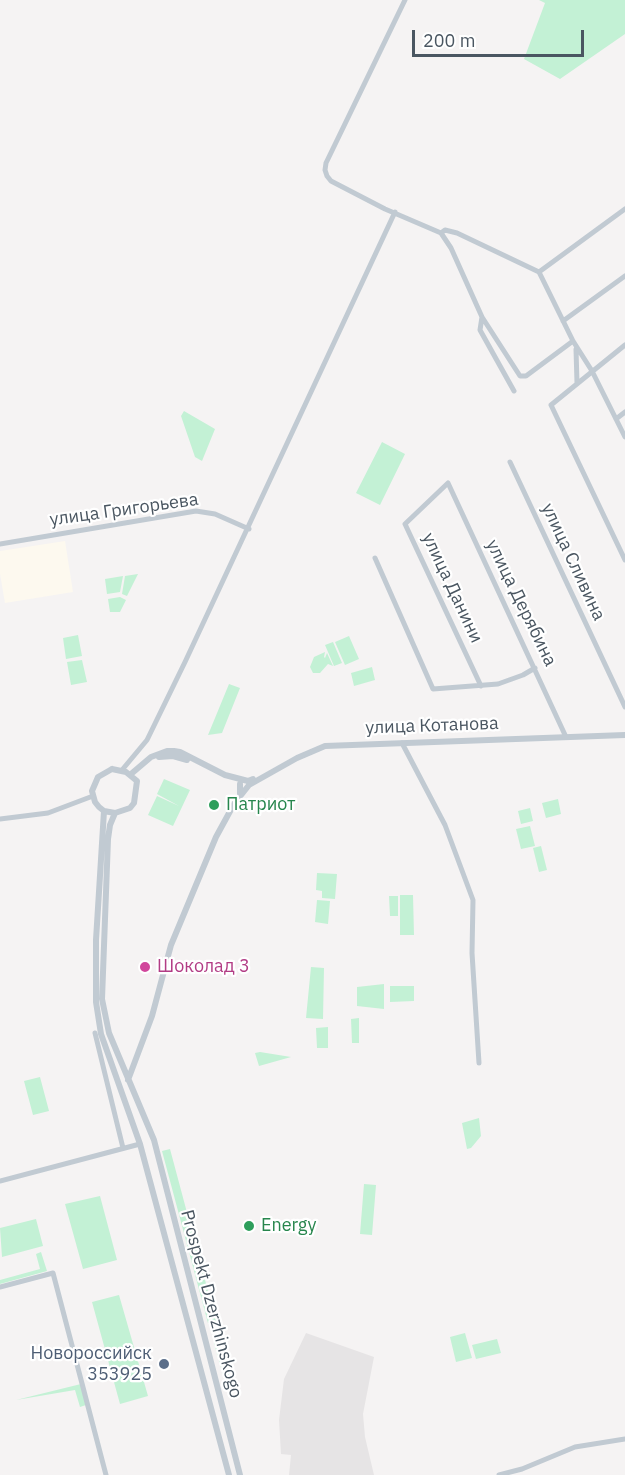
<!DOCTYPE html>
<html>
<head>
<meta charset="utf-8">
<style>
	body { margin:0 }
	#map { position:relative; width:625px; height:1475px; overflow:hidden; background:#f5f3f3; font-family:"IBM Plex Sans",sans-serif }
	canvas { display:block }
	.scale { position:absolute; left:412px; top:30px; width:172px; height:27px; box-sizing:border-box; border:3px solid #4a5661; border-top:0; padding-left:8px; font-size:18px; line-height:21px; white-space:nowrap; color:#4a5661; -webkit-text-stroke:4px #fff; paint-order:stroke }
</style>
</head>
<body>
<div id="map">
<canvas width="625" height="1475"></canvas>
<div class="scale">200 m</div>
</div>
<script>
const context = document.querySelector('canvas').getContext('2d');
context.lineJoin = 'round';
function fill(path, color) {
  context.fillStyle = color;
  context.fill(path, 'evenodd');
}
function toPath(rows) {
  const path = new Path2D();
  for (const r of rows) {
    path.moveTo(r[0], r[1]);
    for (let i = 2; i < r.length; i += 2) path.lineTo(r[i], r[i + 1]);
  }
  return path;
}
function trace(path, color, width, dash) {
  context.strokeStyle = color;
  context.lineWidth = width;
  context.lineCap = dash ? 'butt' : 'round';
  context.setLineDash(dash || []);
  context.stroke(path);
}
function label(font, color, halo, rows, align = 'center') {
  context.font = font + ' "IBM Plex Sans",sans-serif';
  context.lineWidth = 4.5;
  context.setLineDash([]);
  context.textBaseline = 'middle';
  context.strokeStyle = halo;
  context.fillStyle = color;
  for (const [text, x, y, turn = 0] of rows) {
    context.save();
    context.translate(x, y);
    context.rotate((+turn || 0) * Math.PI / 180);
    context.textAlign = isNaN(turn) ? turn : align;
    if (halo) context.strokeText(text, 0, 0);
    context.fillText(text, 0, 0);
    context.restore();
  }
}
fill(toPath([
	[65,541,73,592,5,603,0,574,0,551]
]), '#fdf9ef');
fill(toPath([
	[306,1333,374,1357,363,1414,365,1437,374,1475,289,1475,291,1455,281,1454,279,1420,284,1379]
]), '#e6e4e5');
fill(toPath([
	[539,0,625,0,625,34,560,79,524,59,545,3],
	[184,411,215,429,202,461,195,457,181,416],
	[382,442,405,454,380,505,356,493],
	[138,574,127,596,122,594,125,576],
	[123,576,120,592,107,594,105,579],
	[120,597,126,600,120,612,110,612,108,599],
	[78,635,82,656,66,659,63,638],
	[349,636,359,659,345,665,335,642],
	[333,642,342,663,334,666,325,645],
	[325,652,324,657,325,658,327,653,333,666,328,664,320,673,313,673,310,667,314,657],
	[82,660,87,682,71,685,67,662],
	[372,667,375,680,354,686,351,673],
	[229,684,240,688,222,733,208,735],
	[164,779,190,790,173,826,148,815,157,796,179,806,157,794],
	[558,799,561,814,546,818,542,803],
	[530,808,533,821,521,824,518,811],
	[530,826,535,846,521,849,516,829],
	[541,846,547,870,539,872,533,848],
	[317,873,337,874,335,899,322,898,322,891,316,890],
	[400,895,413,895,414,935,400,935],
	[389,896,398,896,398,916,390,916],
	[317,900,330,901,328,924,315,922],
	[311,967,324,968,323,1019,306,1018],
	[384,984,384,1009,357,1006,357,987],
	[390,986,414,986,414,1001,390,1002],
	[359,1018,359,1043,352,1043,351,1019],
	[328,1027,328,1048,317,1048,316,1028],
	[260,1052,291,1057,259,1066,255,1053],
	[40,1077,49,1111,33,1115,24,1081],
	[479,1118,481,1136,471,1148,467,1149,462,1123],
	[170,1149,216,1321,208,1323,162,1151],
	[364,1184,376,1185,372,1235,360,1234],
	[100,1196,117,1260,83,1269,65,1204],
	[36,1219,43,1246,2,1257,0,1228],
	[41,1252,47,1271,0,1284,0,1280,40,1269,36,1254],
	[119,1295,148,1396,120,1404,92,1302],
	[465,1333,472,1358,456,1362,450,1337],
	[497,1339,501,1353,476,1359,472,1345],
	[220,1341,230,1379,227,1389,214,1343],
	[81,1384,86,1405,80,1407,75,1390,16,1400]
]), '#c3f1d5');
trace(toPath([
	[405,0,326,163,325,170,327,176,331,181,385,209,441,233,445,230,457,233,539,272,573,341,592,371,625,437],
	[441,233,451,248,482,317,480,330,514,391],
	[539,272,625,209],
	[482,317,520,376,526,376,573,341],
	[563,321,625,276],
	[625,345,551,405,625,560],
	[576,349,577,383],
	[616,419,625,412],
	[510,462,625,707],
	[0,544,196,511,215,514,249,529],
	[375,558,433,689,498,684,523,675,535,668],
	[481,686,405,524,448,483,566,737],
	[402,743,445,825,473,900,472,953,479,1063],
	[122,770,147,740,185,662,395,212],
	[0,819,48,813,93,796],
	[95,1033,123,1148],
	[0,1181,140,1144],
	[0,1287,53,1273,106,1475],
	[499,1475,522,1469,575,1447,625,1439]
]), '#c1cad2', 5);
trace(toPath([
	[159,757,173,756,187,760],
	[112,769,126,772,137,781,134,803,130,808,115,813,104,811,99,807,95,802,92,791,98,777,112,769],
	[131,774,151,757,167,751,174,751,180,752,225,775,248,781,253,779],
	[240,784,240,794],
	[104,811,96,940,96,1002,101,1034,140,1144,229,1475],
	[115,813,110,825,108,839,102,999,109,1033,154,1140,240,1475],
	[128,1080,152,1016,171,945,216,837,234,804,249,785,297,758,325,746,625,735]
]), '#c1cad2', 6);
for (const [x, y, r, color] of [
	[214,805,6,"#2e9e5b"],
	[145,967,6,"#d1479c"],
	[249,1226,6,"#2e9e5b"],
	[164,1364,6,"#5c6f8a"]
]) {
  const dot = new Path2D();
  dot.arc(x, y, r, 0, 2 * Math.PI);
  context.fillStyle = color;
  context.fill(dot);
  trace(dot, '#fff', 2);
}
label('18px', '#4a5661', '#fff', [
	["улица Григорьева",124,510,-8],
	["улица Сливина",573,562,65],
	["улица Данини",452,588,65],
	["улица Дерябина",521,603,64],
	["улица Котанова",432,726,-2],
	["Prospekt Dzerzhinskogo",211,1304,75]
]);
label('18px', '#27864d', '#fff', [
	["Патриот",226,805],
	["Energy",261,1226]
], 'left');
label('18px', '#b23c85', '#fff', [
	["Шоколад 3",157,967]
], 'left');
label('18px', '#4e5e75', '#fff', [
	["Новороссийск",152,1354],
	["353925",152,1375]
], 'right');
</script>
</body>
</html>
